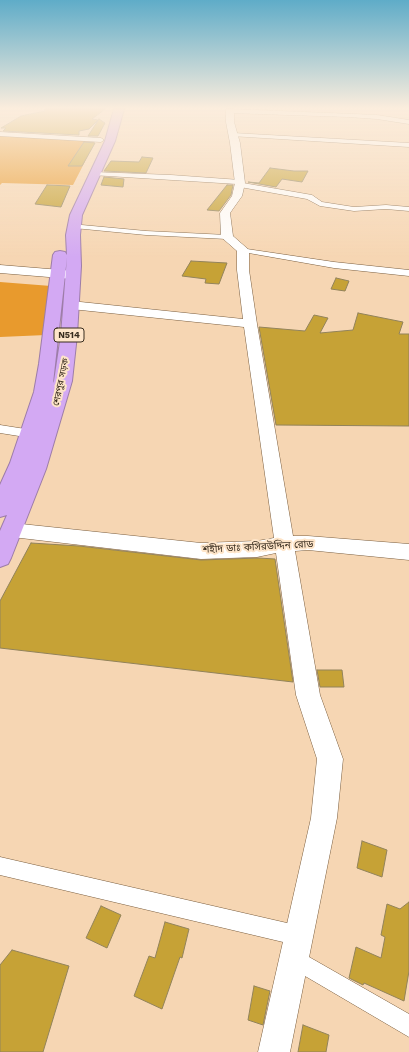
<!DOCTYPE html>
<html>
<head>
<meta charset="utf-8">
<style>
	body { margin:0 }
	canvas { display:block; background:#f6d6b3 }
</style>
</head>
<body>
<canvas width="409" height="1052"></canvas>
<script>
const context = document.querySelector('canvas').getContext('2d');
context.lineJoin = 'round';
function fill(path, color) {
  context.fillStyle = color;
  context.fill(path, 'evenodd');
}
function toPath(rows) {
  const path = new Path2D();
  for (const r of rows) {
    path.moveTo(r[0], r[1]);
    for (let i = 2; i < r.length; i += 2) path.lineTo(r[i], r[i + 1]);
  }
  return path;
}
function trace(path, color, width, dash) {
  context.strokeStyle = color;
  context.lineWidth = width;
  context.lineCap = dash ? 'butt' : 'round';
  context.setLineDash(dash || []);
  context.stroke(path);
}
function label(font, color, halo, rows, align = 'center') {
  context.font = font + ' "Work Sans","Noto Sans Bengali",sans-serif';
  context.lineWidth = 4;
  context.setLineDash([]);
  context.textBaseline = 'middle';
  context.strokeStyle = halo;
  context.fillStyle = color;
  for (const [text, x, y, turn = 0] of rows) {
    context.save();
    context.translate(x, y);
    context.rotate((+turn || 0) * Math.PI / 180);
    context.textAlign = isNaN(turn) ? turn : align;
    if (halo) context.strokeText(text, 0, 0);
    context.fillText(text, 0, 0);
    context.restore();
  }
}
fill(toPath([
	[0,135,94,141,94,144,73,185,2,183,0,185],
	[0,282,51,286,46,335,0,337]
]), '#e89a2d');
const building = toPath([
	[45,109,105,109,92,119,98,120,89,129,79,131,79,135,3,131,6,128,1,128,21,116,45,111,45,109],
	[99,119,105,123,98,136,88,136,99,119],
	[84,142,95,143,82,166,68,166,84,142],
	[142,157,153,158,146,173,104,171,111,161,139,162,142,157],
	[270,168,294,171,308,171,302,182,282,179,276,187,248,182,259,183,270,168],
	[104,177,124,179,123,187,101,185,104,177],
	[47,185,70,186,61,207,35,204,47,185],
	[227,185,233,185,231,195,219,211,207,210,227,185],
	[191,261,227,263,219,284,205,283,206,279,182,276,191,261],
	[336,278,349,281,345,291,331,289,336,278],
	[358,313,403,322,399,334,409,334,409,426,276,425,259,327,305,331,314,315,328,318,320,333,353,330,358,313],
	[31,543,79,546,201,560,259,558,275,559,293,682,0,648,0,601,31,543],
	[317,670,342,670,344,687,320,687,317,670],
	[362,841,387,850,382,877,357,868,362,841],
	[409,902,409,971,404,1001,364,983,363,985,349,978,356,947,381,958,385,937,381,935,387,904,400,909,409,902],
	[101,906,121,915,107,948,86,938,101,906],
	[165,922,189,929,182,958,180,957,162,1009,134,996,149,956,155,958,165,922],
	[12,950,69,966,43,1052,0,1052,0,965,12,950],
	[254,986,270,991,263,1025,248,1020,254,986],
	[303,1025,329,1035,326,1052,298,1052,303,1025]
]);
fill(building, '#c6a236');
trace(building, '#92835b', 1);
const street = toPath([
	[233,109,377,115,409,120,409,124,377,119,349,117,230,113,227,111,233,109],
	[0,132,101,138,104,140,101,142,0,136,0,132],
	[233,133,409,143,409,147,231,136,230,135,233,133],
	[94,172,171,175,240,180,242,181,243,183,312,195,322,202,354,207,386,205,409,207,409,211,386,209,354,211,320,206,307,199,240,187,238,186,237,184,92,175,91,174,94,172],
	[71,224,146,231,227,235,231,237,227,239,146,235,74,228,70,226,71,224],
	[240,248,334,262,409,270,409,276,334,268,243,252,240,252,240,248],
	[0,425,38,431,42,432,44,435,42,438,38,439,0,433,0,425],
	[0,857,300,926,307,929,310,936,307,943,300,946,0,875,0,857],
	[295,949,409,1014,409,1037,288,966,285,959,288,952,295,949]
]);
const secondary = toPath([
	[226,109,234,109,234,122,240,143,245,183,242,196,230,213,233,236,249,250,249,270,257,324,293,536,308,536,409,544,409,560,308,550,295,551,320,695,343,759,337,818,290,1052,258,1052,311,818,317,759,296,695,276,553,257,557,201,559,12,537,5,535,2,530,5,525,12,523,201,543,257,541,274,538,244,327,71,309,66,308,64,305,66,302,71,301,243,319,237,270,237,251,221,237,220,213,232,196,235,183,230,143,226,122,226,109],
	[0,265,73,271,77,272,79,275,77,278,73,279,0,273,0,265]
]);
const highway = toPath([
	[114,109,124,109,115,141,82,215,80,235,81,266,77,335,72,381,46,469,11,558,8,564,0,567,0,531,7,515,0,517,0,485,10,463,34,392,39,364,53,255,55,252,60,251,65,252,67,255,66,235,70,215,105,141,114,109],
	[67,257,61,335,54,381,53,383,67,257]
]);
trace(street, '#7b5f40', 1);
trace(secondary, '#7b5f40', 1);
trace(highway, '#9d7da8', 2);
fill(street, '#fff');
fill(secondary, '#fff');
fill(highway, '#d3a9f3');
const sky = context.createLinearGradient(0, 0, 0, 257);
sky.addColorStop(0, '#5facc8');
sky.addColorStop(0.42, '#fbeddd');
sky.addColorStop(1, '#fbeddd00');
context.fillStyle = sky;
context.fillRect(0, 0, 409, 257);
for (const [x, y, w] of [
	[69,335,30]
]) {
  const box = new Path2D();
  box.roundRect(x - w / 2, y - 7, w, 14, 3);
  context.fillStyle = '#fee5c9';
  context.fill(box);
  trace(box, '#382c1e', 1);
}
label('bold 9px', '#382c1e', null, [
	["N514",69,335]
]);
label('9px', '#382c1e', '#fee5c9', [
	["শেরপুর সড়ক",61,382,-78]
]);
label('10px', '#382c1e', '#fee5c9', [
	["শহীদ ডাঃ কসিরউদ্দিন রোড",258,547,-3]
]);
</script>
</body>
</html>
